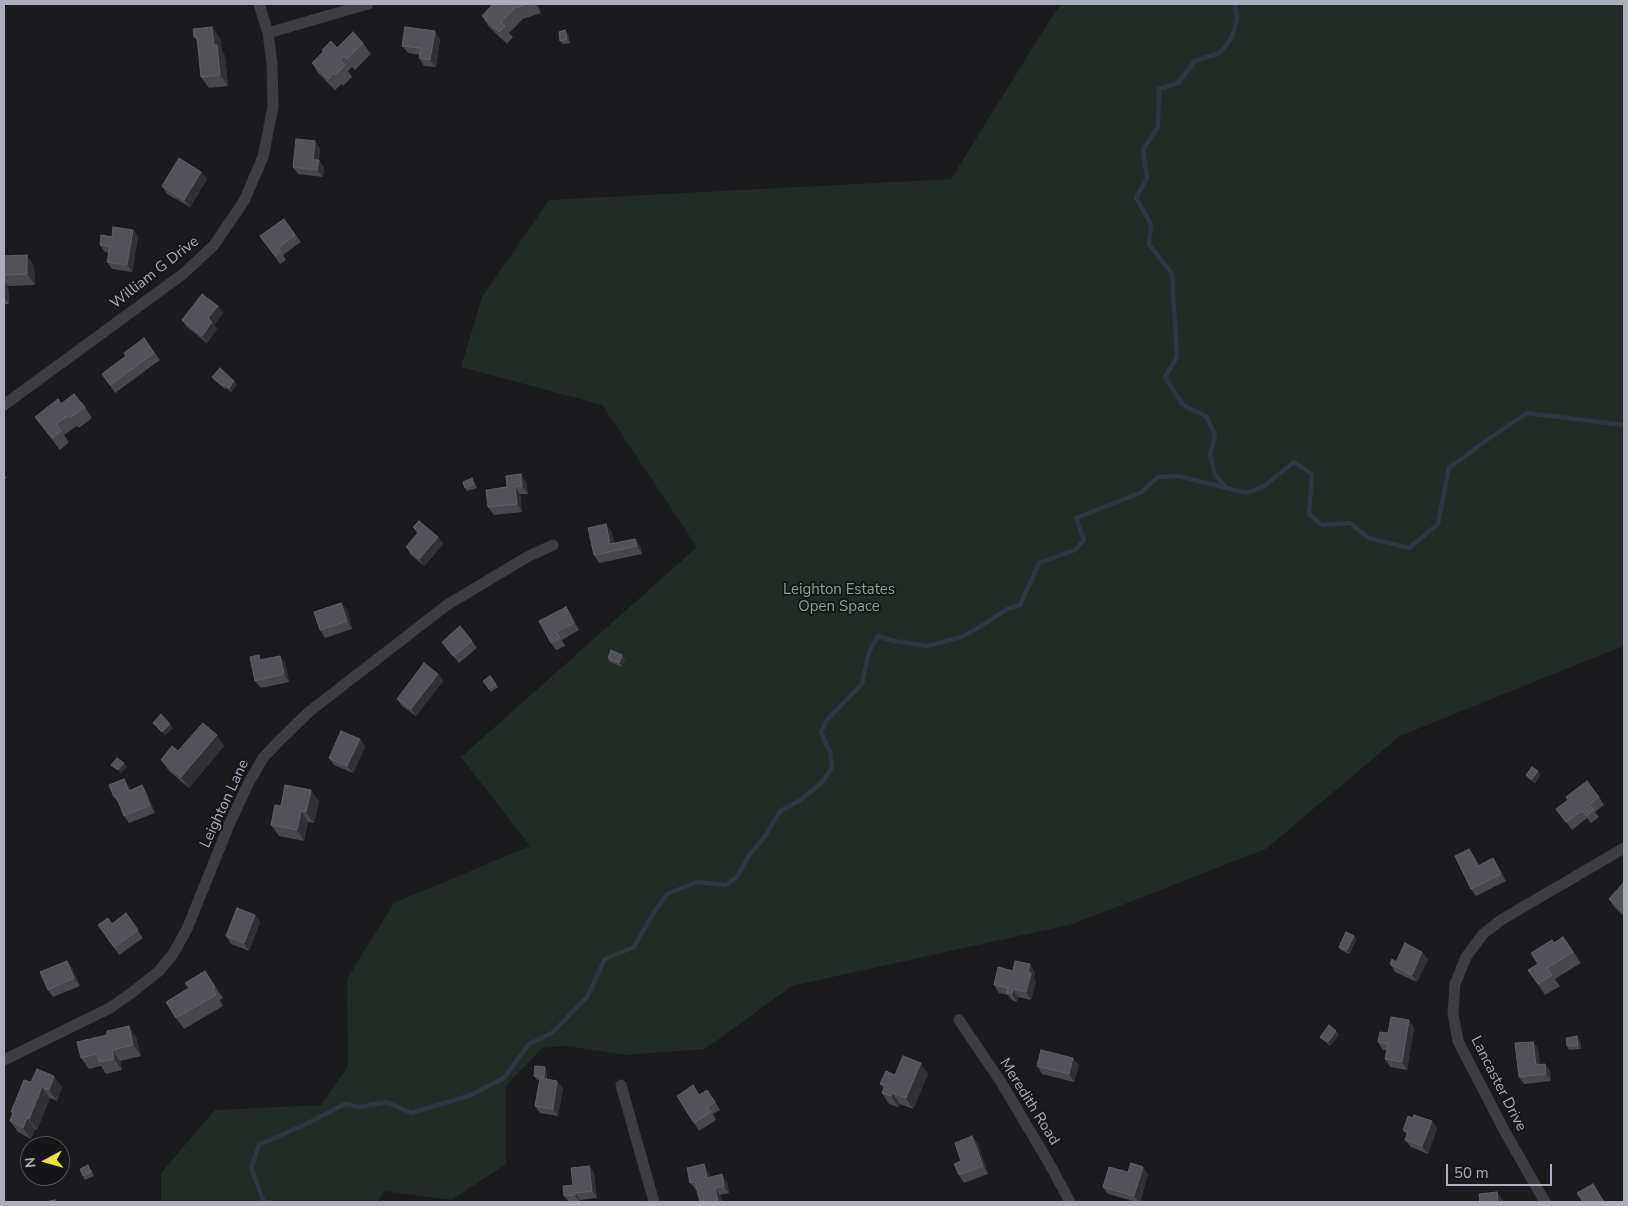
<!DOCTYPE html>
<html>
<head>
<meta charset="utf-8">
<style>
	body { margin:0 }
	#map { position:relative; width:1628px; height:1206px; overflow:hidden; background:#1b1a1d; font-family:"Nunito Sans",sans-serif }
	canvas { display:block }
	.frame { position:absolute; inset:0; border:5px solid #adaebc; pointer-events:none }
	.north { position:absolute; left:20px; top:1136px; width:50px; height:50px; box-sizing:border-box; background:#161518; border:1px solid #52525a; border-radius:50%; rotate:264deg; font-size:14px; font-weight:700; line-height:20px; text-align:center; color:#adaebc }
	.north::after { content:''; display:block; margin:auto; width:18px; height:22px; background:#efe240; clip-path:polygon(50% 0,100% 100%,50% 72%,0 100%) }
	.scale { position:absolute; left:1446px; top:1164px; width:106px; height:22px; box-sizing:border-box; border:2px solid #adaebc; border-top:0; padding-left:6px; font-size:15px; line-height:18px; white-space:nowrap; color:#adaebc; -webkit-text-stroke:4px #161518; paint-order:stroke }
</style>
</head>
<body>
<div id="map">
<canvas width="1628" height="1206"></canvas>
<div class="frame"></div>
<div class="north">N</div>
<div class="scale">50 m</div>
</div>
<script>
const context = document.querySelector('canvas').getContext('2d');
context.lineJoin = 'round';
function fill(path, color) {
  context.fillStyle = color;
  context.fill(path, 'evenodd');
}
function toPath(rows) {
  const path = new Path2D();
  for (const r of rows) {
    path.moveTo(r[0], r[1]);
    for (let i = 2; i < r.length; i += 2) path.lineTo(r[i], r[i + 1]);
  }
  return path;
}
function trace(path, color, width, dash) {
  context.strokeStyle = color;
  context.lineWidth = width;
  context.lineCap = dash ? 'butt' : 'round';
  context.setLineDash(dash || []);
  context.stroke(path);
}
function label(font, color, halo, rows, align = 'center') {
  context.font = font + ' "Nunito Sans",sans-serif';
  context.lineWidth = 4;
  context.setLineDash([]);
  context.textBaseline = 'middle';
  context.strokeStyle = halo;
  context.fillStyle = color;
  for (const [text, x, y, turn = 0] of rows) {
    context.save();
    context.translate(x, y);
    context.rotate((+turn || 0) * Math.PI / 180);
    context.textAlign = isNaN(turn) ? turn : align;
    if (halo) context.strokeText(text, 0, 0);
    context.fillText(text, 0, 0);
    context.restore();
  }
}
fill(toPath([
	[1062,4,1624,4,1624,646,1400,736,1266,849,1073,924,792,986,705,1049,626,1055,566,1046,542,1048,506,1086,506,1164,451,1200,384,1191,377,1202,161,1202,161,1173,215,1110,321,1105,348,1066,347,979,394,903,530,846,461,757,697,547,602,405,461,367,482,297,549,200,951,179,1053,15]
]), '#222b25');
trace(toPath([
	[1225,487,1215,474,1210,454,1215,435,1206,416,1183,405,1165,377,1177,357,1172,274,1149,244,1151,224,1136,198,1147,178,1143,150,1158,127,1159,89,1178,83,1195,61,1220,53,1232,37,1237,19,1235,4],
	[264,1202,251,1168,259,1145,304,1125,345,1104,359,1107,387,1102,411,1113,471,1095,504,1078,529,1044,552,1033,587,997,605,959,634,947,654,912,667,894,697,882,726,885,737,877,750,854,766,835,780,811,801,800,823,781,832,768,830,752,821,732,827,720,862,684,869,652,878,636,894,641,927,646,961,637,980,627,1007,609,1020,605,1039,563,1075,550,1084,540,1076,518,1140,493,1158,477,1178,476,1247,493,1264,486,1294,462,1312,474,1309,514,1322,525,1350,523,1369,538,1409,548,1438,524,1449,468,1487,440,1527,413,1624,425]
]), '#303541', 4.5);
trace(toPath([
	[268,33,368,4],
	[4,405,183,274,214,245,244,201,263,157,273,107,272,63,268,33,259,4],
	[959,1020,1001,1082,1049,1163,1070,1202],
	[4,1060,110,1008,134,991,159,971,173,954,187,929,229,825,248,784,263,758,279,741,310,711,447,605,527,557,553,545],
	[621,1085,654,1202],
	[1545,1202,1505,1132,1458,1041,1453,1014,1455,984,1466,957,1483,934,1501,920,1624,848]
]), '#3e3d43', 11);
fill(toPath([
	[493,4,538,4,541,13,523,19,509,33,513,37,507,44,489,27,482,16],
	[212,27,220,38,222,51,225,56,228,86,209,88,201,77,198,42,194,37],
	[565,30,568,34,570,43,563,44,560,41],
	[440,39,436,67,424,66,419,58,420,55,408,53,402,46],
	[363,43,371,54,355,70,352,67,348,71,352,77,343,86,342,84,335,90,319,74,312,63,323,52,322,50],
	[315,141,320,149,319,160,324,168,323,177,298,174,293,167],
	[201,172,207,179,190,207,167,194,162,186],
	[284,219,301,242,283,255,286,260,280,264,260,236],
	[133,230,138,237,132,272,112,269,107,262,109,253,105,252,100,245,112,237],
	[4,256,34,266,35,285,8,286,9,304,4,304],
	[218,306,223,313,214,325,217,329,207,343,187,327,182,320],
	[144,338,160,360,115,393,102,374,126,356],
	[212,377,234,381,237,385,231,392,226,388,225,389,215,381],
	[61,404,85,407,92,418,79,428,77,426,64,435,69,442,60,450,35,417],
	[4,474,7,478,4,480],
	[472,478,477,488,467,491,465,488],
	[526,482,528,494,520,494,522,512,494,515,488,507,507,487],
	[606,524,611,531,614,543,640,546,642,554,599,563,594,555],
	[413,527,438,537,443,544,424,566,411,555,406,547,417,533],
	[341,603,347,610,352,629,325,638,320,630],
	[566,607,571,614,579,630,562,640,565,646,556,650,551,643],
	[472,641,477,648,459,663,442,642],
	[622,655,625,659,622,667,610,662,608,658],
	[280,656,285,663,289,682,261,688,255,681,262,660],
	[438,674,443,681,416,716,402,706,397,699],
	[490,676,498,687,491,692,483,681],
	[360,739,365,747,353,773,334,765,329,758],
	[224,746,189,788,169,771,161,760,178,751],
	[1538,771,1540,775,1535,783,1529,779,1526,775],
	[142,785,147,793,155,813,129,823,124,816,119,804,114,797,129,786,131,790],
	[1599,797,1604,805,1595,812,1599,817,1591,823,1587,818,1572,830,1556,809],
	[319,801,314,823,308,822,304,841,279,836,271,825,281,806],
	[1469,849,1474,856,1479,865,1493,858,1498,866,1506,881,1476,896,1471,889],
	[1624,882,1624,916,1614,907,1609,899],
	[126,913,143,938,119,955,98,925,112,924],
	[260,922,249,951,231,944,226,936],
	[1354,936,1356,940,1349,954,1341,950,1339,947],
	[1554,943,1571,948,1581,963,1555,979,1560,986,1545,995,1528,970,1538,964],
	[1428,959,1417,982,1395,972,1390,964,1396,962],
	[67,961,72,968,80,986,53,997,48,990],
	[1030,964,1035,972,1034,978,1036,981,1031,1000,1018,997,1017,1002,1012,1000,1008,995,999,993,994,985,1013,971],
	[205,971,223,998,220,1000,223,1006,184,1029,176,1018,189,988],
	[1409,1020,1414,1028,1407,1070,1390,1067,1385,1059,1387,1050,1383,1050,1378,1042,1388,1033],
	[1336,1031,1339,1035,1330,1046,1323,1040,1320,1037],
	[136,1037,141,1056,120,1061,122,1070,106,1074,101,1066,89,1069,81,1058],
	[1580,1040,1581,1049,1569,1050,1567,1046],
	[1533,1042,1538,1049,1540,1064,1545,1064,1550,1071,1551,1081,1524,1084,1519,1077],
	[1079,1065,1074,1082,1042,1074,1037,1066],
	[545,1067,547,1071,547,1079,557,1081,563,1089,558,1116,540,1113,535,1106,540,1080,537,1080,534,1076],
	[928,1074,913,1109,900,1104,898,1107,889,1104,882,1093,884,1088,880,1084,895,1075],
	[31,1082,62,1087,57,1101,50,1098,37,1130,35,1129,31,1139,18,1132,10,1121,13,1114,11,1112],
	[700,1095,713,1098,720,1110,713,1114,716,1120,699,1131,694,1123],
	[1413,1118,1432,1121,1437,1129,1428,1154,1411,1147,1405,1140,1407,1135,1403,1130],
	[978,1144,988,1174,964,1183,959,1175,961,1161],
	[589,1166,594,1173,597,1198,580,1200,580,1202,569,1202,564,1196],
	[91,1169,94,1176,85,1180,83,1176],
	[709,1172,710,1177,727,1182,729,1193,720,1195,722,1202,700,1202,697,1190,696,1190,690,1183],
	[1128,1172,1148,1174,1140,1202,1137,1202,1108,1194,1103,1187]
]), '#48474c');
fill(toPath([
	[535,4,538,4,541,13],
	[212,27,220,38,222,51,225,56,228,86,220,75,214,45],
	[565,30,568,34,570,43,567,39],
	[435,31,440,39,436,67,430,60],
	[315,141,320,149,319,160,324,168,323,177,317,170,313,160],
	[201,172,207,179,190,207,184,200],
	[133,230,138,237,132,272,127,265],
	[27,255,34,266,35,285,27,274],
	[4,280,8,286,9,304,4,297],
	[218,306,223,313,214,325,217,329,207,343,202,336,208,318],
	[234,381,237,385,231,392,229,388],
	[521,474,526,482,528,494,522,486],
	[515,487,520,494,522,512,517,504],
	[606,524,611,531,615,551,610,544],
	[438,537,443,544,424,566,419,559],
	[635,539,640,546,642,554,637,546],
	[341,603,347,610,352,629,347,621],
	[566,607,571,614,579,630,574,623],
	[622,655,625,659,622,667,619,663],
	[280,656,285,663,289,682,284,674],
	[438,674,443,681,416,716,411,709],
	[170,724,173,728,165,736,162,732],
	[217,735,224,746,189,788,181,777],
	[360,739,365,747,353,773,347,766],
	[124,763,127,767,120,774,118,770],
	[1538,771,1540,775,1535,783,1532,779],
	[124,779,129,786,134,798,129,791],
	[142,785,147,793,155,813,150,805],
	[311,790,319,801,314,823,306,812],
	[301,811,308,822,304,841,297,830],
	[1469,849,1474,856,1483,873,1478,866],
	[1493,858,1498,866,1506,881,1501,874],
	[255,915,260,922,249,951,244,943],
	[1354,936,1356,940,1349,954,1347,950],
	[1422,952,1428,959,1417,982,1412,975],
	[67,961,72,968,80,986,74,978],
	[1030,964,1035,972,1034,978,1036,981,1031,1000,1026,992,1028,973],
	[205,971,213,982,223,998,215,987],
	[1013,989,1018,997,1017,1002,1012,994],
	[1409,1020,1414,1028,1407,1070,1402,1062],
	[129,1026,136,1037,141,1056,133,1045],
	[1336,1031,1339,1035,1330,1046,1328,1042],
	[1577,1036,1580,1040,1581,1049,1578,1045],
	[1533,1042,1538,1049,1541,1072,1536,1065],
	[112,1050,120,1061,122,1070,114,1059],
	[1073,1058,1079,1065,1074,1082,1069,1074],
	[921,1063,928,1074,913,1109,906,1098],
	[1545,1064,1550,1071,1551,1081,1546,1074],
	[545,1067,547,1071,546,1081,544,1077],
	[54,1076,62,1087,57,1101,49,1090],
	[557,1081,563,1089,558,1116,553,1109],
	[42,1087,50,1098,37,1130,29,1119],
	[892,1093,900,1104,898,1107,891,1096],
	[27,1118,35,1129,31,1139,23,1128],
	[1432,1121,1437,1129,1428,1154,1422,1146],
	[972,1136,978,1144,988,1174,983,1166],
	[704,1164,709,1172,712,1185,707,1178],
	[589,1166,594,1173,597,1198,592,1191],
	[1143,1167,1148,1174,1140,1202,1139,1202,1134,1196],
	[722,1174,727,1182,729,1193,724,1186],
	[715,1188,720,1195,722,1202,719,1202,718,1201],
	[1497,1192,1503,1200,1503,1202,1498,1202],
	[575,1193,580,1200,580,1202,575,1195]
]), '#313034');
const building = toPath([
	[493,4,527,4,515,8,501,22,505,26,499,32,482,16,493,4],
	[212,27,214,45,217,45,220,75,201,77,197,37,194,37,193,29,212,27],
	[405,27,435,31,430,60,419,58,421,48,402,46,405,27],
	[565,30,567,39,560,41,559,32,565,30],
	[353,32,363,43,347,59,344,56,340,60,345,65,335,75,334,73,328,79,312,63,324,51,322,50,331,41,337,48,353,32],
	[296,139,315,141,313,160,319,160,317,170,293,167,296,139],
	[179,158,201,172,184,200,162,186,179,158],
	[284,219,295,235,278,248,281,252,275,256,260,236,284,219],
	[113,227,133,230,127,265,107,262,110,246,100,245,101,235,112,237,113,227],
	[27,255,27,274,4,275,4,256,27,255],
	[202,294,218,306,208,318,212,322,202,336,182,320,202,294],
	[144,338,154,353,110,385,102,374,126,356,124,353,144,338],
	[220,368,234,381,229,388,224,384,223,386,212,377,220,368],
	[74,394,85,407,71,417,69,415,56,424,61,431,52,438,35,417,58,399,61,404,74,394],
	[521,474,522,486,515,487,517,504,488,507,486,490,507,487,506,476,521,474],
	[472,478,474,484,465,488,463,482,472,478],
	[419,521,438,537,419,559,406,547,419,532,413,527,419,521],
	[606,524,610,544,635,539,637,546,594,555,588,528,606,524],
	[341,603,347,621,320,630,314,612,341,603],
	[566,607,574,623,556,632,560,638,551,643,539,621,566,607],
	[460,626,472,641,453,656,442,642,460,626],
	[611,650,622,655,619,663,608,658,611,650],
	[259,655,260,660,280,656,284,674,255,681,250,657,259,655],
	[424,663,438,674,411,709,397,699,424,663],
	[490,676,496,684,489,689,483,681,490,676],
	[161,714,170,724,162,732,153,723,161,714],
	[203,723,217,735,181,777,161,760,172,746,178,751,203,723],
	[341,731,360,739,347,766,329,758,341,731],
	[117,758,124,763,118,770,111,765,117,758],
	[1532,767,1538,771,1532,779,1526,775,1532,767],
	[124,779,129,791,142,785,150,805,124,816,116,796,114,797,109,785,124,779],
	[1587,781,1599,797,1589,805,1594,810,1586,816,1582,811,1566,822,1556,809,1568,800,1566,797,1587,781],
	[285,785,311,790,306,812,301,811,297,830,271,825,275,805,281,806,285,785],
	[1469,849,1478,866,1493,858,1501,874,1471,889,1455,856,1469,849],
	[1624,882,1624,911,1623,912,1609,899,1624,882],
	[237,908,255,915,244,943,226,936,237,908],
	[126,913,138,930,114,947,98,925,108,918,112,924,126,913],
	[1346,932,1354,936,1347,950,1339,947,1346,932],
	[1563,937,1573,952,1547,968,1552,975,1538,984,1528,970,1538,964,1531,953,1552,940,1554,943,1563,937],
	[1405,943,1422,952,1412,975,1390,964,1392,959,1396,962,1405,943],
	[67,961,74,978,48,990,40,972,67,961],
	[1015,961,1030,964,1028,973,1031,973,1026,992,1013,989,1012,994,1007,993,1008,988,994,985,998,967,1013,971,1015,961],
	[205,971,215,987,212,989,216,995,176,1018,166,1002,189,988,185,983,205,971],
	[1391,1017,1409,1020,1402,1062,1385,1059,1388,1044,1378,1042,1380,1032,1388,1033,1391,1017],
	[1329,1025,1336,1031,1328,1042,1320,1037,1329,1025],
	[129,1026,133,1045,112,1050,114,1059,99,1062,97,1054,81,1058,77,1042,107,1035,107,1031,129,1026],
	[1577,1036,1578,1045,1567,1046,1566,1038,1577,1036],
	[1533,1042,1536,1065,1545,1064,1546,1074,1519,1077,1515,1043,1533,1042],
	[1041,1050,1073,1058,1069,1074,1037,1066,1041,1050],
	[903,1056,921,1063,906,1098,892,1093,891,1096,882,1093,885,1085,880,1084,886,1071,895,1075,903,1056],
	[535,1066,545,1067,544,1077,534,1076,535,1066],
	[37,1069,54,1076,49,1090,42,1087,29,1119,27,1118,23,1128,10,1121,13,1112,11,1112,24,1080,31,1082,37,1069],
	[540,1078,557,1081,553,1109,535,1106,540,1078],
	[693,1085,699,1095,707,1090,715,1102,707,1107,711,1112,694,1123,677,1096,693,1085],
	[1414,1115,1432,1121,1422,1146,1405,1140,1408,1132,1403,1130,1408,1116,1413,1118,1414,1115],
	[972,1136,983,1166,959,1175,954,1164,961,1161,955,1143,972,1136],
	[1131,1163,1143,1167,1134,1196,1103,1187,1109,1167,1128,1172,1131,1163],
	[704,1164,707,1178,722,1174,724,1186,715,1188,718,1201,712,1202,700,1202,695,1182,690,1183,687,1168,704,1164],
	[88,1165,91,1172,83,1176,80,1169,88,1165],
	[589,1166,592,1191,575,1193,575,1195,564,1196,563,1186,573,1185,571,1168,589,1166],
	[1593,1184,1604,1202,1583,1202,1577,1193,1593,1184],
	[1497,1192,1498,1202,1480,1202,1479,1194,1497,1192],
	[55,1200,55,1202,45,1202,55,1200]
]);
fill(building, '#535258');
trace(building, '#616068', 1);
label('15px', '#adaebc', '#161518', [
	["William G Drive",155,273,-38],
	["Leighton Lane",225,804,-65],
	["Lancaster Drive",1498,1084,63],
	["Meredith Road",1029,1102,58]
]);
label('15px', '#85a690', '#161518', [
	["Leighton Estates",839,590],
	["Open Space",839,607]
]);
</script>
</body>
</html>
